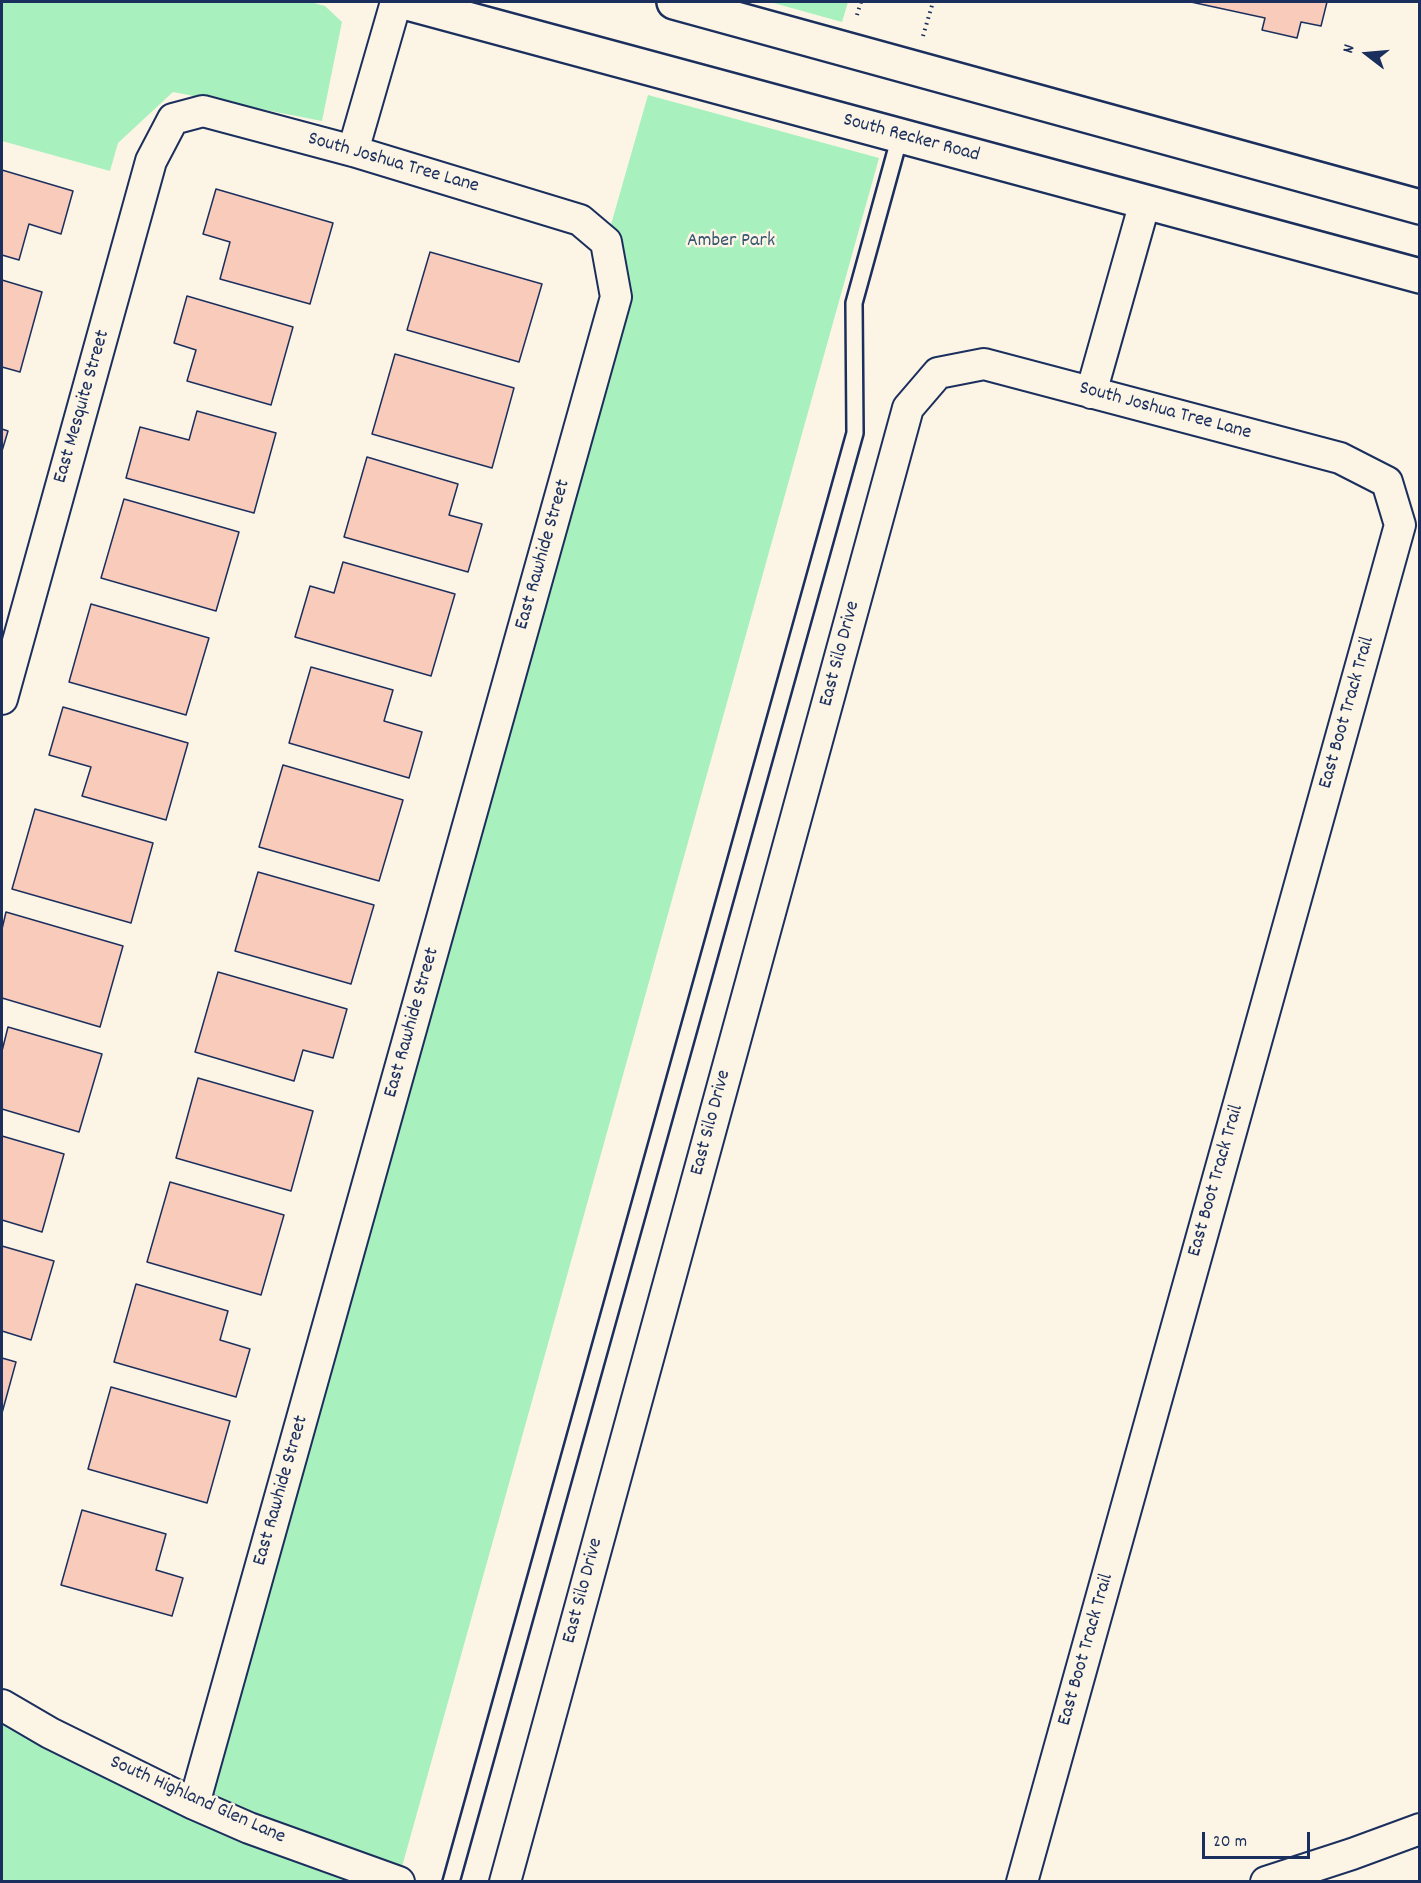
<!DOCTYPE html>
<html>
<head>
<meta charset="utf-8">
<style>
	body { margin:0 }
	#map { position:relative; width:1421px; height:1883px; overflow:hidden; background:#fcf5e5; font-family:Dekko,sans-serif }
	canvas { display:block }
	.frame { position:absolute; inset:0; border:3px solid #1b2f5e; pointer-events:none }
	.north { position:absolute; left:1337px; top:24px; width:60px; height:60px; -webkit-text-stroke:4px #fcf5e5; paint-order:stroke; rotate:286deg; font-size:16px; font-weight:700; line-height:24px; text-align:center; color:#1b2f5e }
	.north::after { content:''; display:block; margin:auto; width:21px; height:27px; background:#1b2f5e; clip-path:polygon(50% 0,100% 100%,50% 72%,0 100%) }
	.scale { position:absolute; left:1202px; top:1832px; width:108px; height:27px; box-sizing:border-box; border:3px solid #1b2f5e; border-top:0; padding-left:8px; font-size:18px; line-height:21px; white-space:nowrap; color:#1b2f5e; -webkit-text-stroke:4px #fcf5e5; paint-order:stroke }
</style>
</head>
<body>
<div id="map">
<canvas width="1421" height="1883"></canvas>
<div class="frame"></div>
<div class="north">N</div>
<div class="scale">20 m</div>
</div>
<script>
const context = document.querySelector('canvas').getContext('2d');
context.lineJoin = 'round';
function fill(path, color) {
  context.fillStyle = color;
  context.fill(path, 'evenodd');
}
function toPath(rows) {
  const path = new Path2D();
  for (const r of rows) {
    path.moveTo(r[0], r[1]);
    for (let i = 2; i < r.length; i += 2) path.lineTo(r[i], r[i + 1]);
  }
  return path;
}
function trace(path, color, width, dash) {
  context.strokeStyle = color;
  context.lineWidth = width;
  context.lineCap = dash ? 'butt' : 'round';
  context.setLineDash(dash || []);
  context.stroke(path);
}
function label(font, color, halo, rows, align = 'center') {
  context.font = font + ' Dekko,sans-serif';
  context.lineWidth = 5;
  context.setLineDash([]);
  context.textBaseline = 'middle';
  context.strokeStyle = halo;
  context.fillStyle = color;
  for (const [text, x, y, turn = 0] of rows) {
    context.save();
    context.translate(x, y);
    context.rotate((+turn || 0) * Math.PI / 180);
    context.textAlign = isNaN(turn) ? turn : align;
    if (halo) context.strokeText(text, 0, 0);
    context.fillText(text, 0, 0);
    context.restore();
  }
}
fill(toPath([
	[2,2,310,2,325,6,342,22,322,121,173,92,118,143,110,171,2,141],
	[770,2,848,2,842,22],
	[648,95,879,158,398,1881,2,1882,2,1705,193,1804,616,297,606,242]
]), '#a8f0bd');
const building = toPath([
	[1191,2,1327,2,1321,26,1301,22,1297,38,1262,30,1265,18,1191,2],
	[2,170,73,191,61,234,29,224,19,260,2,255,2,170],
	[216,189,333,223,310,304,220,279,230,242,203,234,216,189],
	[430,252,542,284,519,362,407,330,430,252],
	[2,280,42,292,20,372,2,367,2,280],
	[187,296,293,327,271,405,187,381,196,350,174,343,187,296],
	[395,354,514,388,492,468,372,434,395,354],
	[197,411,276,433,254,513,126,478,140,427,189,440,197,411],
	[2,429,8,431,2,451,2,429],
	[367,457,458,484,449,515,482,524,468,572,344,537,367,457],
	[124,499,239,532,216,611,101,578,124,499],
	[343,562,455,594,431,676,295,637,310,586,334,593,343,562],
	[91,604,209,638,186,715,69,682,91,604],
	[311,667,393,690,384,721,422,732,409,778,289,743,311,667],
	[63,707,188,743,166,820,82,796,91,767,49,755,63,707],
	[283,765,403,800,379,881,259,847,283,765],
	[35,809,153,843,131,923,12,889,35,809],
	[258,872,374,905,351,984,235,951,258,872],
	[6,912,123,946,100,1027,2,998,2,929,6,912],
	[218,972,347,1009,333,1058,303,1050,294,1081,195,1052,218,972],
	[8,1027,102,1054,79,1132,2,1109,2,1051,8,1027],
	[198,1078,313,1111,291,1191,176,1158,198,1078],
	[2,1136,64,1154,42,1232,2,1220,2,1136],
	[170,1182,284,1215,261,1295,147,1262,170,1182],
	[2,1246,54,1261,31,1340,2,1331,2,1246],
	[136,1284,228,1311,220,1340,250,1349,236,1397,114,1362,136,1284],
	[2,1358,16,1362,2,1413,2,1358],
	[111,1387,230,1421,207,1503,88,1469,111,1387],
	[82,1510,166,1534,156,1570,183,1578,172,1616,61,1585,82,1510]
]);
fill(building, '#f8cbbb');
trace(building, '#1b2f5e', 1.5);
const lane = toPath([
	[451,1882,855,433,854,303,900,136]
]);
const street = toPath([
	[353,151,396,2],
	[1091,393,1145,202],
	[2,699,151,161,173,119,203,111,353,151,580,220,606,242,616,297,194,1804],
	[2,1705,50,1733,194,1804,249,1828,399,1882],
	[505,1882,908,408,938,373,984,364,1340,458,1387,482,1400,525,1022,1882],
	[1266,1882,1352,1854,1420,1829]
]);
const secondary = toPath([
	[404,2,1420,276],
	[674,2,1420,207]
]);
trace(lane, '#1b2f5e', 20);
trace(street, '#1b2f5e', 34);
trace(secondary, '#1b2f5e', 38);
trace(toPath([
	[857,15,861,2],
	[923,36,933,2]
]), '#1b2f5e', 4, [1.5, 4.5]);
trace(lane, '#fcf5e5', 15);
trace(street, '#fcf5e5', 30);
trace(secondary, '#fcf5e5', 33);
label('20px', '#1b2f5e', '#fcf5e5', [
	["South Recker Road",911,139,15],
	["South Joshua Tree Lane",393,164,16],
	["East Mesquite Street",83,407,-74],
	["South Joshua Tree Lane",1165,412,15],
	["East Rawhide Street",544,555,-74],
	["East Silo Drive",841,654,-75],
	["East Boot Track Trail",1348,713,-74],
	["East Rawhide Street",413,1023,-74],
	["East Silo Drive",712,1123,-75],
	["East Boot Track Trail",1217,1181,-74],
	["East Rawhide Street",282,1491,-74],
	["East Silo Drive",584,1591,-75],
	["East Boot Track Trail",1087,1650,-74],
	["South Highland Glen Lane",197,1801,24]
]);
label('20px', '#375671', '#fcf5e5', [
	["Amber Park",731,242]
]);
</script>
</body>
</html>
